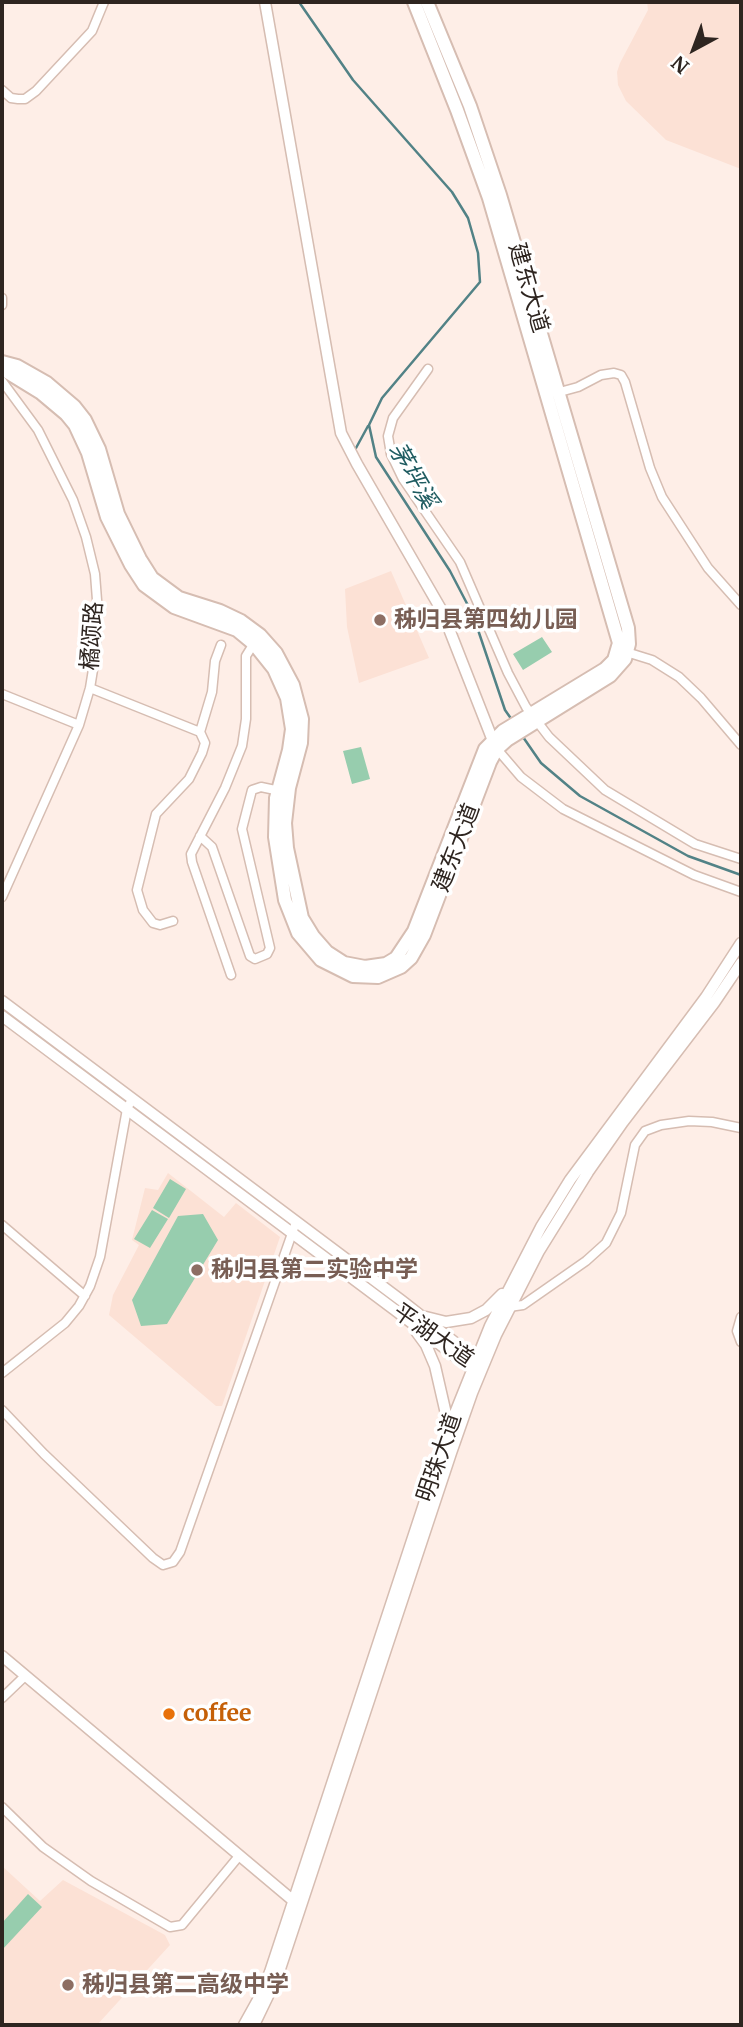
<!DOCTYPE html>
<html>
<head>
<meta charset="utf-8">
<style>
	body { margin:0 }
	#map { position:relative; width:743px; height:2027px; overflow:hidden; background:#feeee7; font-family:Merriweather,serif }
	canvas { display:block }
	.frame { position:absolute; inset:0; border:4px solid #2e2520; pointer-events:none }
	.north { position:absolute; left:659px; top:14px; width:70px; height:70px; -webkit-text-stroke:5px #fff; paint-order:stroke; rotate:221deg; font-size:19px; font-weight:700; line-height:28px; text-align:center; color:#2e2520 }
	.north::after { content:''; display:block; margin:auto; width:24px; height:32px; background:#2e2520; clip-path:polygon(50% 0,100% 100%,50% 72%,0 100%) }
</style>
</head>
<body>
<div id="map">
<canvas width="743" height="2027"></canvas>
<div class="frame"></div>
<div class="north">N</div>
</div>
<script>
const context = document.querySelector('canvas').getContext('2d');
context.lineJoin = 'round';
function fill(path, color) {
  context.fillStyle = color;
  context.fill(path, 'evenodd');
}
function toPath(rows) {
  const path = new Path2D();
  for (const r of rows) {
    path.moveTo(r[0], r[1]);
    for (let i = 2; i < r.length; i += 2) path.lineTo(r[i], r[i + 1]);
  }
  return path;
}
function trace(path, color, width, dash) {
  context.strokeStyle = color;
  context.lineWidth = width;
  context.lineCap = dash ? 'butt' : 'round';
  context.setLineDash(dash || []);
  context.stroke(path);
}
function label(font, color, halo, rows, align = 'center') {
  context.font = font + ' Merriweather,"Noto Sans SC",serif';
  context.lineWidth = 7;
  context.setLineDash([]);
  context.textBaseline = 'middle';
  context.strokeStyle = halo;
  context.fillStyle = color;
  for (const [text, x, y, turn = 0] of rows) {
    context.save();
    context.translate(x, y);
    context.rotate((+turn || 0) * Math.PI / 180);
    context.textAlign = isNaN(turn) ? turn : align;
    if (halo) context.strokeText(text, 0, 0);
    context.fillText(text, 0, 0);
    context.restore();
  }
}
fill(toPath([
	[647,2,741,2,741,169,666,140,626,101,618,85,617,72,620,63,648,10],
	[391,571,429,658,359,683,347,627,345,589],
	[168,1173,224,1217,236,1203,280,1237,222,1406,216,1406,109,1315,113,1295,139,1245,132,1240,145,1188,158,1190],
	[2,1866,40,1901,63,1880,165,1935,170,1945,97,2025,2,2025]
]), '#fce1d5');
fill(toPath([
	[542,637,552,652,523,670,513,654],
	[361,747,370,779,352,784,343,751],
	[170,1179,186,1189,169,1218,153,1208],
	[152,1210,168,1219,150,1248,134,1239],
	[203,1214,218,1240,167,1324,141,1326,132,1300,178,1216],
	[28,1894,42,1907,2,1950,2,1923]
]), '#97cdae');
trace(toPath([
	[299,2,353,80,452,192,468,218,478,253,480,282,382,398,369,425,376,457,450,571,473,615,505,710,512,720],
	[356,448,368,426],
	[523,737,541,763,580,796,688,856,741,875]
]), '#528286', 2.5);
const minor = toPath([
	[2,90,11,98,18,99,25,99,36,91,92,31,104,2],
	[2,298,2,305],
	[428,369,393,418,388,436,391,454,403,479,460,562,508,673,526,707,549,737,605,790,695,844,741,859],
	[2,381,38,430,73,500,86,537,95,574,98,613,96,651,90,688,79,725,2,897],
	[556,393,578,387,601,375,614,373,621,375,625,382,650,468,662,497,708,568,741,605],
	[623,651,652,660,679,677,701,698,741,745],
	[90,688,200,732],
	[2,694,79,725],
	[497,749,521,777,563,809,694,875,741,892],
	[200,836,212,847,250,956,255,959,267,954,270,948,242,829,252,790,261,787,280,791],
	[173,921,160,925,153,923,143,910,137,890,156,814,189,779,202,753,205,743,200,732,212,692,215,661,221,645],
	[231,975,192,862,191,854,225,788,242,746,246,719,246,656,256,640],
	[2,1225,85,1296],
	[509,1307,523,1305,586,1261,606,1243,621,1213,635,1145,645,1131,661,1125,689,1121,712,1122,741,1128],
	[741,1317,737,1331,741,1342],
	[2,1373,65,1323,79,1306,90,1286,100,1257,127,1109,132,1099],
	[2,1410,44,1454,153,1558,163,1565,173,1562,180,1552,296,1222],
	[2,1698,25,1676],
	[2,1807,43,1847,91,1881,170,1927,182,1925,239,1856]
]);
const major = toPath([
	[265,2,341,433,357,464,442,611,495,746],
	[2,1001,402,1301,476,1359,481,1369,472,1369,395,1310,2,1016],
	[426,1317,446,1322,471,1318,486,1310,502,1294],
	[415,1330,426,1345,435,1366,449,1427],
	[2,1656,296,1903],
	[244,2025,259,1998,270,1972,449,1428,490,1326,541,1227,570,1180,706,997,741,943],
	[254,2025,278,1975,451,1453,472,1393,496,1335,539,1251,588,1172,623,1122,714,1003,741,963]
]);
const highway = toPath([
	[2,362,17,366,47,383,74,406,85,420,99,449,118,514,140,559,152,578,179,598,220,611,241,621,260,635,276,653,293,685,302,719,301,743,289,788,285,823,287,848,302,918,313,936,327,952,344,963,365,967,386,964,396,958,414,931,485,749,503,731,605,669,614,660,619,643,489,198,457,110,414,2],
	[2,369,41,393,66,414,75,425,88,453,107,517,131,565,144,585,174,607,237,630,254,644,274,669,287,698,292,729,289,750,276,798,275,837,285,900,298,933,321,960,353,976,378,977,401,967,411,958,424,935,490,762,497,749,507,740,610,676,625,659,629,644,628,628,500,195,470,106,427,2]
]);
trace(minor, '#d6bdb2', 11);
trace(major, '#d6bdb2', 13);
trace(highway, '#d6bdb2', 16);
trace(minor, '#fff', 8);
trace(major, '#fff', 10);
trace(highway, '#fff', 12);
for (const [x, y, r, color] of [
	[380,620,7,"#8d6e63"],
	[197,1270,7,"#8d6e63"],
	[169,1714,7,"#e8710a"],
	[68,1985,7,"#8d6e63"]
]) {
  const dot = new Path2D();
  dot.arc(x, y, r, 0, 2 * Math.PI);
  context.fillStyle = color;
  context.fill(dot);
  trace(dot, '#fff', 2.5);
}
label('23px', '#2e2520', '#fff', [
	["建东大道",528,288,74],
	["橘颂路",93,636,-86],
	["建东大道",457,848,-69],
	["平湖大道",433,1336,35],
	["明珠大道",440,1458,-71]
]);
label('bold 23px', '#785e54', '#fff', [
	["秭归县第四幼儿园",394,620],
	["秭归县第二实验中学",211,1270],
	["秭归县第二高级中学",82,1985]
], 'left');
label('bold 23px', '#c56008', '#fff', [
	["coffee",183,1714]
], 'left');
label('italic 24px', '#1f5c61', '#fff', [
	["茅坪溪",412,476,60]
]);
</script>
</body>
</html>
